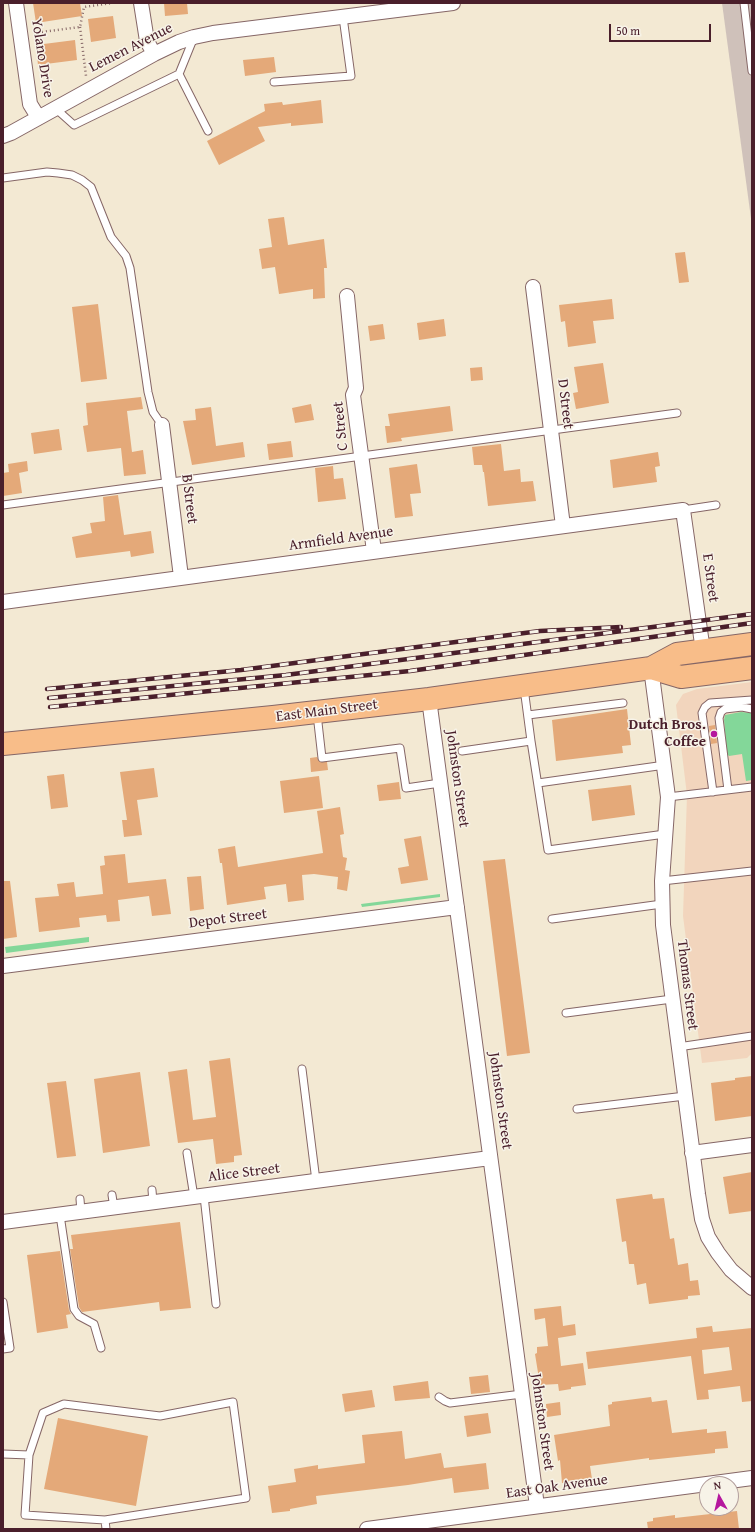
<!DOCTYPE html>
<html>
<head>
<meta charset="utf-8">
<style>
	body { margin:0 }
	#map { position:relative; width:755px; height:1532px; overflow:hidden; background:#f3e9d3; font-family:"Gentium Book Plus",serif }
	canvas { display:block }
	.frame { position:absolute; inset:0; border:4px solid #4a1f2b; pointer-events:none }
	.north { position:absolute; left:699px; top:1476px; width:40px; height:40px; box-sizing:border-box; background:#f7f3e8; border:1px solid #b29e9c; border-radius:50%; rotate:352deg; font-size:11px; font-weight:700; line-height:16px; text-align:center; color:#4a1f2b }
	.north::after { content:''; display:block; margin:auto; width:14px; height:18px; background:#b5179e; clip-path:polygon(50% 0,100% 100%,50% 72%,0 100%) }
	.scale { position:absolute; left:609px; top:24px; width:102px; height:18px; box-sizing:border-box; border:2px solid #4a1f2b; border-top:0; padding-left:5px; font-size:12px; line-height:14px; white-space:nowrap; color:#4a1f2b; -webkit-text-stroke:3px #f7f3e8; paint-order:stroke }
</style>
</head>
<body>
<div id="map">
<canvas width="755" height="1532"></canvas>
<div class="frame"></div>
<div class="north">N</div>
<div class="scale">50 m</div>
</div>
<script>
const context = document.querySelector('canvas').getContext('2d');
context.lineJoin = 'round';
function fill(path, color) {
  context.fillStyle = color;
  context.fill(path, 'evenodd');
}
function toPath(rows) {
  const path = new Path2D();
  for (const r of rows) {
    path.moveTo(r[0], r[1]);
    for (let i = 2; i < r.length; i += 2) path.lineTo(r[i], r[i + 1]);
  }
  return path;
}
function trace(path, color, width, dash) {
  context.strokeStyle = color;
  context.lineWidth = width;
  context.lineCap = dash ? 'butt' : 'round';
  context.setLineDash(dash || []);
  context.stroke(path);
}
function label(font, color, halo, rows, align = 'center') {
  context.font = font + ' "Gentium Book Plus",serif';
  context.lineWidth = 3;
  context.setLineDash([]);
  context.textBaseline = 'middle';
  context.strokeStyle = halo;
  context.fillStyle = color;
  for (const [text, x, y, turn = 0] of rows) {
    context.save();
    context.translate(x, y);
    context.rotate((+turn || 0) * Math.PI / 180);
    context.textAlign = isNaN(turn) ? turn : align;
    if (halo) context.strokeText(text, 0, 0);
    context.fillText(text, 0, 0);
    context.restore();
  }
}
fill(toPath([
	[752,682,752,1053,747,1058,702,1063,683,916,687,795,676,705,683,694,697,689]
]), '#f2d5bd');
fill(toPath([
	[722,3,752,3,752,226]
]), '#cfc1ba');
fill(toPath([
	[741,712,752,713,752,780,746,781,742,754,729,756,727,754,724,720,725,715],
	[440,894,440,897,362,907,361,904],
	[89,937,89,942,6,953,5,947]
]), '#83d799');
fill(toPath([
	[33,3,80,3,82,16,36,23],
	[164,3,187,3,188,14,165,16],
	[113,16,116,38,91,42,88,19],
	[75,40,77,60,38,65,36,45],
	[274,57,276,72,245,76,243,60],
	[321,100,323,123,291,126,291,123,258,127,265,141,219,165,207,141,265,111,264,104,282,102,283,105],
	[284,217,288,245,324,239,327,268,324,268,325,298,313,299,313,289,279,294,275,267,262,269,259,249,272,247,268,219],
	[685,252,689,282,679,283,675,253],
	[612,299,614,319,593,321,596,343,568,347,565,321,561,322,559,305],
	[98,304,107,379,81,382,72,307],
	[444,319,446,336,419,340,417,323],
	[383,324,385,339,370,341,368,326],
	[603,363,609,403,576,409,573,393,578,392,574,367],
	[482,367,483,380,471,381,470,368],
	[141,397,143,409,127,411,132,452,143,450,146,474,124,476,121,448,87,452,83,426,88,425,86,403],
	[311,404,314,420,295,423,292,408],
	[450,406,453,431,401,438,402,441,387,443,385,426,390,426,388,414],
	[211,407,216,446,243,442,245,457,192,465,183,421,196,420,195,409],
	[59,429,62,450,34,454,31,433],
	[291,441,293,457,269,460,267,444],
	[501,444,504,471,520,469,521,482,533,481,536,501,488,506,484,472,483,472,482,465,474,465,472,447],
	[658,452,660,466,655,467,657,482,613,488,610,460],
	[27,461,28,471,19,473,22,493,3,496,3,473,9,472,8,464],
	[417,464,421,493,410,494,413,516,395,518,389,468],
	[333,466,334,479,343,478,346,499,318,502,315,468],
	[118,495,124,535,151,531,154,553,131,557,130,551,76,558,72,537,92,533,90,523,105,521,103,497],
	[627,709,631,745,622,746,623,753,556,761,552,720],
	[715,725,717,743,711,744,709,726],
	[317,757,320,762,327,762,328,770,311,772,310,758],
	[154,768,158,797,137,800,142,835,124,837,122,820,127,820,120,772],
	[64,774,68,807,51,809,47,776],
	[319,776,323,808,284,813,280,781],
	[399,782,401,799,379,801,377,785],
	[631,785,635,815,592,821,588,790],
	[340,807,344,834,340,835,343,857,347,858,345,870,350,871,347,891,337,889,338,877,314,874,302,875,304,900,288,902,286,884,264,887,266,899,227,905,222,863,220,863,218,849,235,846,238,867,323,853,317,811],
	[421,836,428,880,401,884,398,868,409,866,404,839],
	[125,854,128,883,166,879,171,914,152,916,149,896,118,900,120,921,107,922,106,915,79,918,80,927,39,932,35,898,59,896,57,884,74,882,76,897,103,894,100,866,105,865,104,856],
	[505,859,530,1053,507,1056,483,861],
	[201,876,204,909,190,911,187,877],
	[3,881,10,881,17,937,3,939],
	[230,1058,242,1155,234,1156,234,1162,216,1164,213,1139,178,1143,168,1072,187,1069,193,1120,216,1117,209,1061],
	[140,1072,150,1146,103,1153,94,1079],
	[752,1076,752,1116,715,1121,711,1083,735,1080,735,1078],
	[66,1081,76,1156,57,1158,47,1083],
	[752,1172,752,1211,729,1214,723,1177],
	[652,1194,653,1199,664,1198,670,1239,674,1238,678,1265,688,1263,690,1281,698,1280,700,1295,688,1296,688,1299,649,1304,646,1283,637,1285,634,1264,629,1264,626,1241,622,1242,616,1199],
	[180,1222,191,1308,160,1311,159,1302,82,1312,79,1307,70,1249,73,1249,71,1235],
	[60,1251,69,1310,71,1314,66,1315,68,1328,37,1333,27,1255],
	[561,1306,563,1326,575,1324,576,1335,558,1338,561,1366,583,1363,586,1385,571,1387,571,1389,559,1391,558,1384,540,1385,535,1354,537,1353,537,1347,548,1346,545,1318,535,1320,534,1309],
	[712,1326,713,1332,752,1328,752,1401,742,1402,740,1386,708,1390,709,1399,697,1400,691,1356,588,1369,586,1352,697,1338,696,1328],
	[729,1347,732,1370,704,1374,702,1350],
	[488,1375,490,1392,471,1394,469,1377],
	[428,1381,430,1398,395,1401,393,1386],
	[372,1390,375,1407,345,1412,342,1394],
	[651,1397,652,1402,667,1400,672,1433,707,1429,707,1433,726,1431,728,1448,715,1449,715,1453,649,1460,649,1458,590,1466,592,1479,562,1483,560,1460,558,1461,554,1435,610,1426,608,1405,612,1404,612,1402],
	[560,1402,561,1415,547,1417,546,1404],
	[488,1413,491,1433,467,1437,464,1416],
	[58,1418,148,1436,136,1506,44,1489],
	[402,1431,405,1459,441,1453,444,1468,486,1463,489,1489,454,1493,452,1478,408,1485,316,1496,317,1504,290,1509,290,1511,272,1513,268,1486,296,1482,294,1469,318,1465,318,1469,365,1463,362,1435],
	[737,1511,739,1529,648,1529,647,1522,653,1521,653,1518,675,1515,675,1518]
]), '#e4a979');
const lane = toPath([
	[744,3,752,71],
	[179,74,194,37],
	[274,82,351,76,343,17],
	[55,108,74,125,179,74,208,131],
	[3,178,47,172,58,173,72,175,82,180,91,187,111,237,126,256,130,268,148,392,153,412,162,425],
	[3,505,677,413],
	[683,510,716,505],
	[317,714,322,758,400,748,406,788,440,783],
	[528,715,623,703],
	[531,741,548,850,665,834],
	[462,751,531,741,524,688],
	[538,783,665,765],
	[728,790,719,718,721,712,725,709,742,707,752,709],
	[713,792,702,713,705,707,710,703,752,700],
	[668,797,752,787],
	[662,881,752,871],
	[552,919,662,904],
	[566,1013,672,999],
	[678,1047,752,1036],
	[302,1069,316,1181],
	[577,1109,685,1096],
	[187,1153,194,1197],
	[152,1190,153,1202],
	[112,1195,114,1208],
	[204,1196,216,1304],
	[80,1199,81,1212],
	[60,1215,74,1309,79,1316,94,1324,101,1348],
	[3,1302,10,1348,3,1349],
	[439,1397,445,1401,450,1403,522,1394],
	[233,1402,246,1498,105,1520,25,1515,29,1455,43,1413,64,1404,160,1416,233,1402],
	[3,1454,29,1455],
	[105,1520,106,1529]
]);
const street = toPath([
	[16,3,30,104,38,117],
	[141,3,147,41,154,54],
	[3,136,11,133,154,54,179,42,194,37,213,33,453,3],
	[533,287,563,526],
	[347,296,356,388,353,395,374,551],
	[162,425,181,577],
	[3,602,683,510,703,651],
	[651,668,668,797,662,881,663,925,698,1194,702,1219,708,1237,718,1253,731,1270,752,1288],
	[429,699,537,1506],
	[3,966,457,907],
	[692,1153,752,1145],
	[3,1222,490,1158],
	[367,1529,752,1478]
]);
const primary = toPath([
	[651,668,681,677,752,668],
	[3,744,273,717,429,699,651,668,677,654,752,644]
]);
trace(lane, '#856666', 9);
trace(street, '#856666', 16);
trace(primary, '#856666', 24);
trace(toPath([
	[80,27,86,76],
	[34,33,80,27,84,7,112,3]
]), '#856666', 2.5, [1, 3]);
trace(lane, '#fff', 7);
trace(street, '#fff', 14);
trace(primary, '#f8bd89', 22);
const rail = toPath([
	[47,689,241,670,540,631,621,627],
	[49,698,286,675,752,614],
	[50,707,410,671,752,623]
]);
trace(rail, '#4a1f2b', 4.5);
trace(rail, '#f7f3e8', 3, [9]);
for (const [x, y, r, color] of [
	[714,734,4,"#b5179e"]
]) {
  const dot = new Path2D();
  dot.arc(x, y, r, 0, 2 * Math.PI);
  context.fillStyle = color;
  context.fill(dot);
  trace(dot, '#f7f3e8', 1.5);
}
label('15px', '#4a1f2b', '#f7f3e8', [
	["Lemen Avenue",131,48,-27],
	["Yolano Drive",42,58,81],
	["D Street",565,404,83],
	["C Street",341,426,-96],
	["B Street",189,499,83],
	["Armfield Avenue",341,539,-8],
	["E Street",710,578,82],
	["East Main Street",327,711,-7],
	["Johnston Street",457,779,82],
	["Depot Street",228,919,-7],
	["Thomas Street",687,985,83],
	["Johnston Street",500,1101,82],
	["Alice Street",244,1173,-7],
	["Johnston Street",542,1422,82],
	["East Oak Avenue",557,1487,-8]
]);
label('bold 15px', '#4a1f2b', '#f7f3e8', [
	["Dutch Bros.",706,725],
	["Coffee",706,742]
], 'right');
</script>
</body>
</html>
